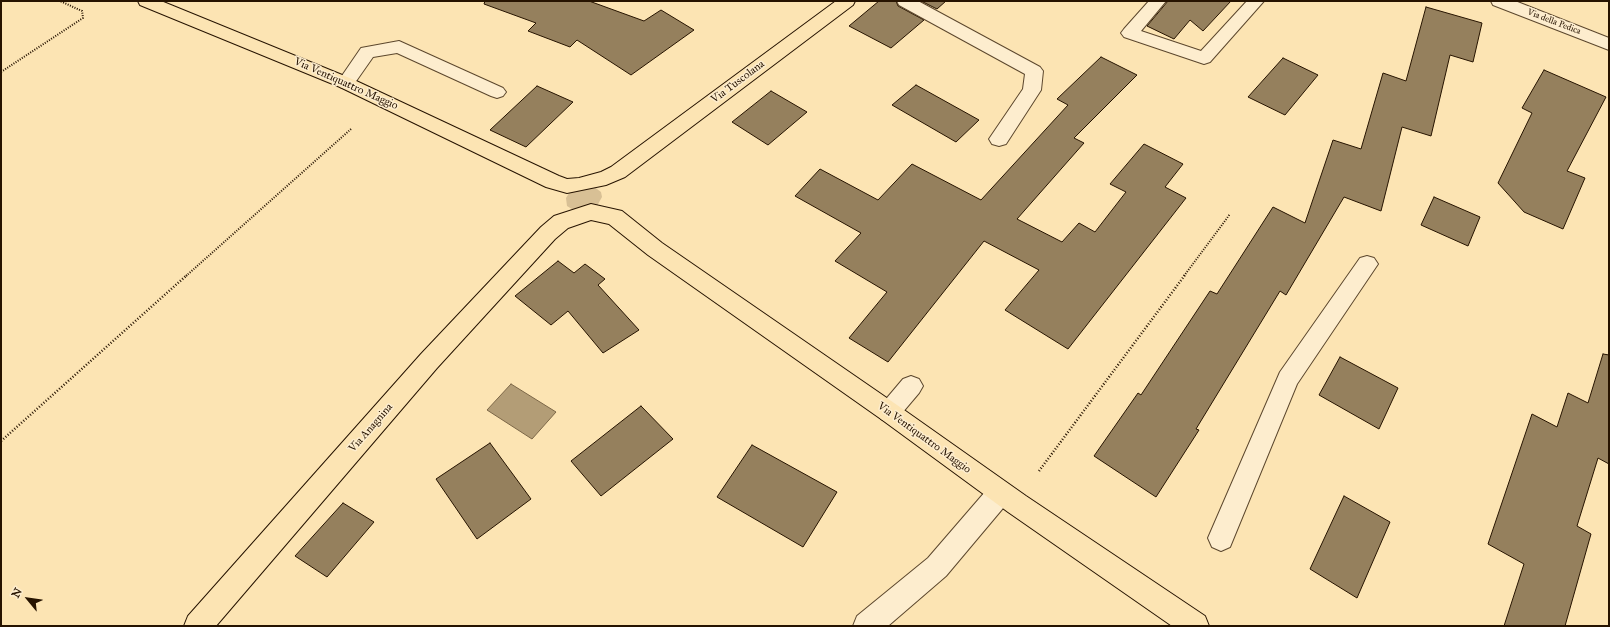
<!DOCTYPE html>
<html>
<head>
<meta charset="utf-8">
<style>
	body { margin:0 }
	#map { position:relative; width:1610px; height:627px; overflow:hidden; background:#fce4b3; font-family:"IM FELL Great Primer",serif }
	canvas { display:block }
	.frame { position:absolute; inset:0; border:2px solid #261300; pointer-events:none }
	.north { position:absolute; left:8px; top:579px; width:40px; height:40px; -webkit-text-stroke:3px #fdedce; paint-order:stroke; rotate:299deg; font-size:11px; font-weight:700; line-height:16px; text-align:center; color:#261300 }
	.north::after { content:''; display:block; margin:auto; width:14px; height:18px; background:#261300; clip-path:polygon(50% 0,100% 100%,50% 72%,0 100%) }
</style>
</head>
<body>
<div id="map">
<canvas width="1610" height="627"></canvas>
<div class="frame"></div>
<div class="north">N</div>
</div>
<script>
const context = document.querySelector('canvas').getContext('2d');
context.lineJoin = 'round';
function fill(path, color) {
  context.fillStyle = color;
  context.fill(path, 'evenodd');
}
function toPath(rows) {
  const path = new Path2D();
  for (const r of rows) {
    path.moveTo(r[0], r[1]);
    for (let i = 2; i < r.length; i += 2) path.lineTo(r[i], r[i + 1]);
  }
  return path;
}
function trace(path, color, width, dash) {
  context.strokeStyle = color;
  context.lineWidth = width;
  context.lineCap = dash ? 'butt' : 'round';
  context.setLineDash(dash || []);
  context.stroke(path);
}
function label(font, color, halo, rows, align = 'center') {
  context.font = font + ' "IM FELL Great Primer",serif';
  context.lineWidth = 3;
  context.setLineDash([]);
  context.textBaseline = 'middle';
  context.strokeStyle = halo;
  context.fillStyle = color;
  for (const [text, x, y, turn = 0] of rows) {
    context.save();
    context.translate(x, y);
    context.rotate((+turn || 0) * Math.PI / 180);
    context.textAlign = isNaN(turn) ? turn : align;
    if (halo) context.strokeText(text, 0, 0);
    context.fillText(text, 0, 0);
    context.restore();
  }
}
fill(toPath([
	[593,186,601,192,602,197,597,206,575,211,567,206,566,198,571,190]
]), '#d8c095');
const water = toPath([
	[511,384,556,412,532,439,487,410,511,384]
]);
fill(water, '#b39d76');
trace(water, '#7b6647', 1);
const building = toPath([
	[485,1,589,1,644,21,661,10,694,30,631,75,577,40,570,47,528,31,536,23,484,4,485,1],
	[879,1,896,1,898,6,924,20,891,48,849,26,879,1],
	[921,1,946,1,937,9,921,1],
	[1168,1,1231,1,1203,31,1190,20,1174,39,1147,26,1168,1],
	[1426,7,1482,23,1473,62,1450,55,1431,136,1402,127,1381,211,1344,197,1286,295,1280,291,1196,429,1199,430,1156,497,1094,456,1138,393,1141,395,1210,291,1217,294,1273,207,1305,223,1333,140,1361,149,1383,73,1406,81,1426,7],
	[1101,57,1137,75,1074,138,1084,143,1017,219,1062,242,1079,223,1095,232,1126,192,1110,184,1144,144,1183,164,1165,187,1186,198,1068,349,1005,310,1039,270,984,241,888,362,849,338,887,292,835,261,861,233,795,196,820,169,878,200,912,164,981,200,1068,105,1057,99,1101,57],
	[1283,58,1318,75,1285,115,1248,97,1283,58],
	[1544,70,1606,97,1567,171,1585,178,1563,229,1524,212,1498,183,1532,113,1522,108,1544,70],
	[916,85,979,120,956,142,892,105,916,85],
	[537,86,573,102,526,147,490,130,537,86],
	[771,91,807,112,768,145,732,122,771,91],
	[1434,197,1480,217,1468,246,1421,225,1434,197],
	[558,261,574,273,585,264,605,279,598,285,639,330,603,353,568,311,551,325,515,296,558,261],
	[1603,354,1609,355,1609,464,1598,458,1577,526,1591,534,1565,626,1504,626,1524,564,1488,544,1532,414,1557,427,1568,393,1588,403,1603,354],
	[1340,357,1398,388,1379,429,1319,395,1340,357],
	[641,406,673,439,601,496,571,461,641,406],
	[490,443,531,499,477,539,436,479,490,443],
	[752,445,837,492,803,547,717,497,752,445],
	[1344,496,1390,522,1357,598,1310,569,1344,496],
	[343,503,374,522,327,577,295,556,343,503]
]);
fill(building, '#95805d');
trace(building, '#261300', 1);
const minor = toPath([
	[897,1,918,1,1040,67,1043,71,1041,90,1006,144,999,146,992,144,989,139,1023,89,1025,74,899,5,897,1],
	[1149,1,1166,1,1141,31,1201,51,1247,1,1264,1,1210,62,1204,64,1124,37,1121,33,1124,29,1149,1],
	[1491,1,1515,1,1609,38,1609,50,1493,5,1491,1],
	[399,41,503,88,506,92,503,96,497,98,491,96,397,53,373,57,352,87,346,89,340,87,337,83,361,48,399,41],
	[1367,256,1374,258,1378,264,1297,384,1230,547,1221,551,1212,547,1208,538,1280,372,1360,258,1367,256],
	[911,376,919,379,923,386,919,393,897,419,889,423,881,419,877,412,881,405,903,379,911,376],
	[1000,481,1009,485,1013,493,1009,501,946,576,888,626,853,626,857,616,928,558,991,485,1000,481]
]);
const major = toPath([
	[138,1,161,1,352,79,559,176,567,179,579,178,601,172,611,167,836,1,855,1,853,5,625,177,606,185,567,193,546,187,340,87,140,5,138,1],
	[591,204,622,211,662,243,897,405,1026,496,1205,616,1209,626,1172,626,1008,512,881,419,648,255,609,224,591,220,568,228,555,239,437,368,216,626,184,626,188,616,421,354,541,227,554,216,591,204]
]);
trace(minor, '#5c472d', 2);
trace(major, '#261300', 2);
trace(toPath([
	[1,72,83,18,82,11,60,1],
	[186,276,351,129],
	[1184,276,1230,214]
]), '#261300', 2, [1, 1.5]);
trace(toPath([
	[1,441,187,275],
	[1039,471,1185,275]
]), '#261300', 2.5, [1, 2]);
fill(minor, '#fdedce');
fill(major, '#fce4b3');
label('9px', '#261300', '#fdedce', [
	["Via della Pedica",1554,22,21]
]);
label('11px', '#261300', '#fdedce', [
	["Via Tuscolana",738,82,-37],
	["Via Ventiquattro Maggio",346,84,24],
	["Via Anagnina",371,428,-49],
	["Via Ventiquattro Maggio",924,438,36]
]);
</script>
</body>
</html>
